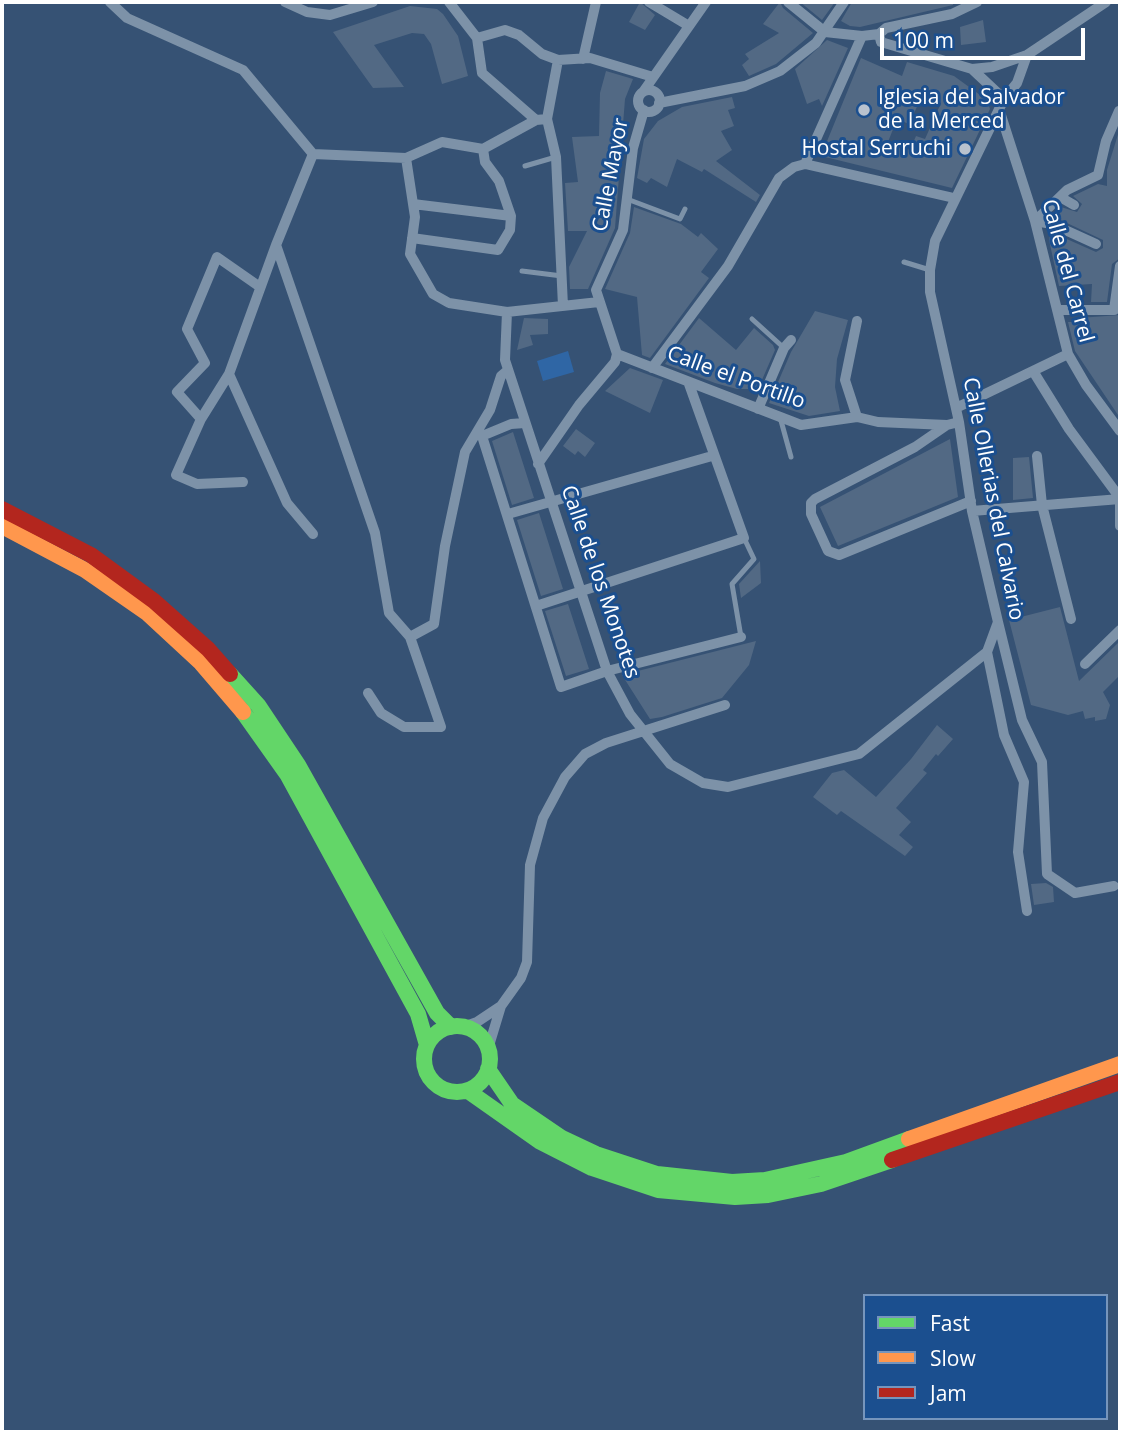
<!DOCTYPE html>
<html>
<head>
<meta charset="utf-8">
<style>
	body { margin:0 }
	#map { position:relative; width:1122px; height:1434px; overflow:hidden; background:#365274; font-family:"Open Sans",sans-serif }
	canvas { display:block }
	.frame { position:absolute; inset:0; border:4px solid #fff; pointer-events:none }
	.legend { position:absolute; left:863px; top:1294px; width:245px; height:126px; box-sizing:border-box; background:#1b4f8f; border:2px solid #7695bc; margin:0; padding:9px 12px; list-style:none; font-size:21px; color:#fff }
	.legend li { display:flex; align-items:center; gap:14px; height:35px }
	.legend b { width:35px; border:2px solid #7695bc }
	.scale { position:absolute; left:880px; top:28px; width:205px; height:32px; box-sizing:border-box; border:4px solid #fff; border-top:0; padding-left:9px; font-size:21px; line-height:24px; white-space:nowrap; color:#fff; -webkit-text-stroke:5px #1b4f8f; paint-order:stroke }
</style>
</head>
<body>
<div id="map">
<canvas width="1122" height="1434"></canvas>
<div class="frame"></div>
<ul class="legend">
<li><b style="height:9px;background:#63d668"></b>Fast</li>
<li><b style="height:9px;background:#ff974d"></b>Slow</li>
<li><b style="height:9px;background:#b3261e"></b>Jam</li>
</ul>
<div class="scale">100 m</div>
</div>
<script>
const context = document.querySelector('canvas').getContext('2d');
context.lineJoin = 'round';
function fill(path, color) {
  context.fillStyle = color;
  context.fill(path, 'evenodd');
}
function toPath(rows) {
  const path = new Path2D();
  for (const r of rows) {
    if (r.length === 3) {
      path.moveTo(r[0] + r[2], r[1]);
      path.arc(r[0], r[1], r[2], 0, 2 * Math.PI);
      continue;
    }
    path.moveTo(r[0], r[1]);
    for (let i = 2; i < r.length; i += 2) path.lineTo(r[i], r[i + 1]);
  }
  return path;
}
function trace(path, color, width, dash) {
  context.strokeStyle = color;
  context.lineWidth = width;
  context.lineCap = dash ? 'butt' : 'round';
  context.setLineDash(dash || []);
  context.stroke(path);
}
function label(font, color, halo, rows, align = 'center') {
  context.font = font + ' "Open Sans",sans-serif';
  context.lineWidth = 6;
  context.setLineDash([]);
  context.textBaseline = 'middle';
  context.strokeStyle = halo;
  context.fillStyle = color;
  for (const [text, x, y, turn = 0] of rows) {
    context.save();
    context.translate(x, y);
    context.rotate((+turn || 0) * Math.PI / 180);
    context.textAlign = isNaN(turn) ? turn : align;
    if (halo) context.strokeText(text, 0, 0);
    context.fillText(text, 0, 0);
    context.restore();
  }
}
fill(toPath([
	[568,351,574,372,543,381,537,361]
]), '#2f66a5');
fill(toPath([
	[640,2,655,15,645,30,629,22],
	[780,2,783,8,813,33,776,64,749,76,742,65,749,59,745,54,779,33,763,24],
	[800,2,835,2,822,20],
	[852,2,953,2,953,5,860,27,850,26,841,21],
	[410,6,437,9,443,14,458,36,468,76,442,84,431,44,424,34,412,33,374,45,404,87,373,88,333,32],
	[983,20,986,42,961,45,960,27],
	[827,40,848,48,822,106,819,99,807,104,795,69],
	[861,58,902,76,907,62,954,76,987,100,990,109,952,188,821,156],
	[921,98,941,103,925,139,916,136,910,150,888,142,897,119,909,124],
	[606,71,633,79,625,99,615,228,588,289,570,289,569,267,587,231,568,231,565,183,578,182,572,137,599,136,600,93],
	[732,97,735,108,728,110,734,126,721,131,732,150,716,161,760,195,756,202,704,169,702,172,677,159,667,187,651,178,647,183,637,178,644,139,658,121,682,107],
	[1120,128,1120,258,1112,264,1107,302,1091,302,1092,284,1059,286,1049,240,1051,232,1096,252,1103,248,1103,240,1052,216,1061,207,1077,212,1082,204,1073,196,1098,184,1107,186,1107,170],
	[634,207,681,224,698,237,701,233,718,249,701,272,709,278,650,358,642,355,637,297,605,289,630,233],
	[815,311,848,320,837,359,835,387,840,411,809,416,769,403,791,352],
	[1120,315,1120,418,1075,351,1068,322,1078,322,1079,318],
	[524,318,548,319,548,334,530,335,533,345,517,350],
	[699,318,736,350,754,328,773,345,775,350,758,389,737,389,715,383,665,364],
	[630,368,663,380,650,413,605,391],
	[576,429,595,443,585,457,578,451,575,455,563,446],
	[513,432,534,498,512,505,492,441],
	[950,439,958,497,838,546,820,507],
	[1029,457,1033,498,1013,500,1013,458],
	[539,513,563,589,541,596,517,520],
	[760,561,761,583,741,598,739,584],
	[568,604,589,669,566,676,545,611],
	[1060,607,1079,681,1120,641,1120,675,1103,692,1110,705,1106,719,1095,721,1095,717,1085,719,1083,711,1068,715,1031,705,1009,620],
	[756,641,749,665,722,698,662,717,650,719,622,675],
	[937,725,953,739,938,756,936,754,923,770,927,773,896,808,911,822,899,835,913,847,905,856,841,811,837,815,813,797,832,773,844,770,876,797,911,759],
	[1046,883,1053,887,1054,902,1034,905,1031,884]
]), '#526984');
trace(toPath([
	[525,166,556,157],
	[627,199,680,219,685,209],
	[904,262,930,270],
	[522,271,562,276],
	[752,319,784,348],
	[780,417,791,457],
	[741,637,732,584,754,559,744,538]
]), '#7d92a8', 5);
trace(toPath([
	[110,2,127,18,243,70,313,154,406,158,442,142,483,149,536,120,547,119],
	[285,2,307,12,330,15,373,2],
	[449,2,477,38,482,73,536,120],
	[649,2,689,26],
	[788,2,825,32],
	[977,2,952,14,886,28,879,34,881,42,972,69,992,67,1027,55,1106,2],
	[825,32,862,36,879,34],
	[477,38,505,30,519,35,542,54,558,60,590,58,653,77],
	[1027,55,1017,83,1004,99,935,241,930,270,930,292,959,422,972,511,998,622,1022,720,1042,762,1047,874,1075,893,1114,886],
	[583,59,596,2],
	[558,60,547,119,556,157,563,306],
	[972,69,1004,99],
	[649,101,11],
	[643,92,706,2],
	[659,103,745,86,780,71,816,43,844,2],
	[999,109,1035,221,1068,354,1086,385,1120,431],
	[644,110,633,148,623,230,596,290,617,354,801,425,857,417,878,422,947,425,959,422],
	[313,154,276,245,375,533,389,613,410,637,441,727,404,727,381,713,368,693],
	[406,158,415,217,410,254,433,294,449,303,507,312],
	[805,164,954,198],
	[1060,197,1074,205],
	[413,204,511,216],
	[1035,221,1067,190,1098,175,1106,141,1119,111],
	[1035,221,1052,224,1096,244],
	[412,238,498,250,510,230,511,216,499,181,485,162,483,149],
	[276,245,229,374,287,503,313,534],
	[599,302,507,312,505,360,607,671,630,714,670,764,703,783,728,787,859,754,987,652,998,622],
	[1057,310,1114,310,1120,266],
	[857,321,845,380,857,417],
	[652,368,728,266,779,178,794,167,805,164,862,36],
	[1033,371,1069,429,1120,498],
	[229,374,201,419,176,475,197,484,243,482],
	[956,408,1068,354],
	[758,409,784,348,791,340],
	[201,419,177,392,205,363,187,329,217,257,260,287],
	[525,423,511,424,482,436,561,687,607,671,741,637],
	[947,425,915,447,815,499,811,503,811,514,828,551,839,555,971,501],
	[1037,456,1042,505,1071,619],
	[538,464,579,405,615,362,617,354],
	[1120,501,1120,526],
	[972,511,1120,499],
	[508,514,712,456],
	[536,606,744,538,689,384],
	[410,637,434,624,445,546,465,452,490,410,501,376,508,370],
	[987,652,1004,735,1024,782,1018,852,1027,911],
	[1085,664,1120,630],
	[463,1027,477,1022,501,1006],
	[488,1049,501,1006,521,978,527,962,530,865,543,818,565,777,585,754,606,743,725,705]
]), '#7d92a8', 10);
trace(toPath([
	[230,674,258,705,298,765,437,1013,451,1027],
	[243,712,287,774,418,1014,427,1045],
	[457,1059,33],
	[488,1069,512,1104,562,1138,596,1154,657,1174,732,1182,765,1180,846,1162,909,1139],
	[468,1091,539,1141,592,1168,658,1190,735,1197,768,1195,821,1184,892,1160]
]), '#63d668', 16);
trace(toPath([
	[2,526,85,570,147,613,201,663,243,712],
	[909,1139,1120,1064]
]), '#ff974d', 16);
trace(toPath([
	[2,509,91,555,154,601,208,649,230,674],
	[892,1160,1120,1082]
]), '#b3261e', 16);
for (const [x, y, r, color] of [
	[864,110,7,"#b9c2ce"],
	[965,149,7,"#b9c2ce"]
]) {
  const dot = new Path2D();
  dot.arc(x, y, r, 0, 2 * Math.PI);
  context.fillStyle = color;
  context.fill(dot);
  trace(dot, '#1b4f8f', 2.5);
}
label('21px', '#fff', '#1b4f8f', [
	["Iglesia del Salvador",878,98],
	["de la Merced",878,122],
	["Hostal Serruchi",951,149,"right"]
], 'left');
label('21px', '#fff', '#1b4f8f', [
	["Calle Mayor",611,175,-79],
	["Calle del Carrel",1067,271,75],
	["Calle el Portillo",736,378,20],
	["Calle Ollerias del Calvario",993,499,79],
	["Calle de los Monotes",600,582,71]
]);
</script>
</body>
</html>
